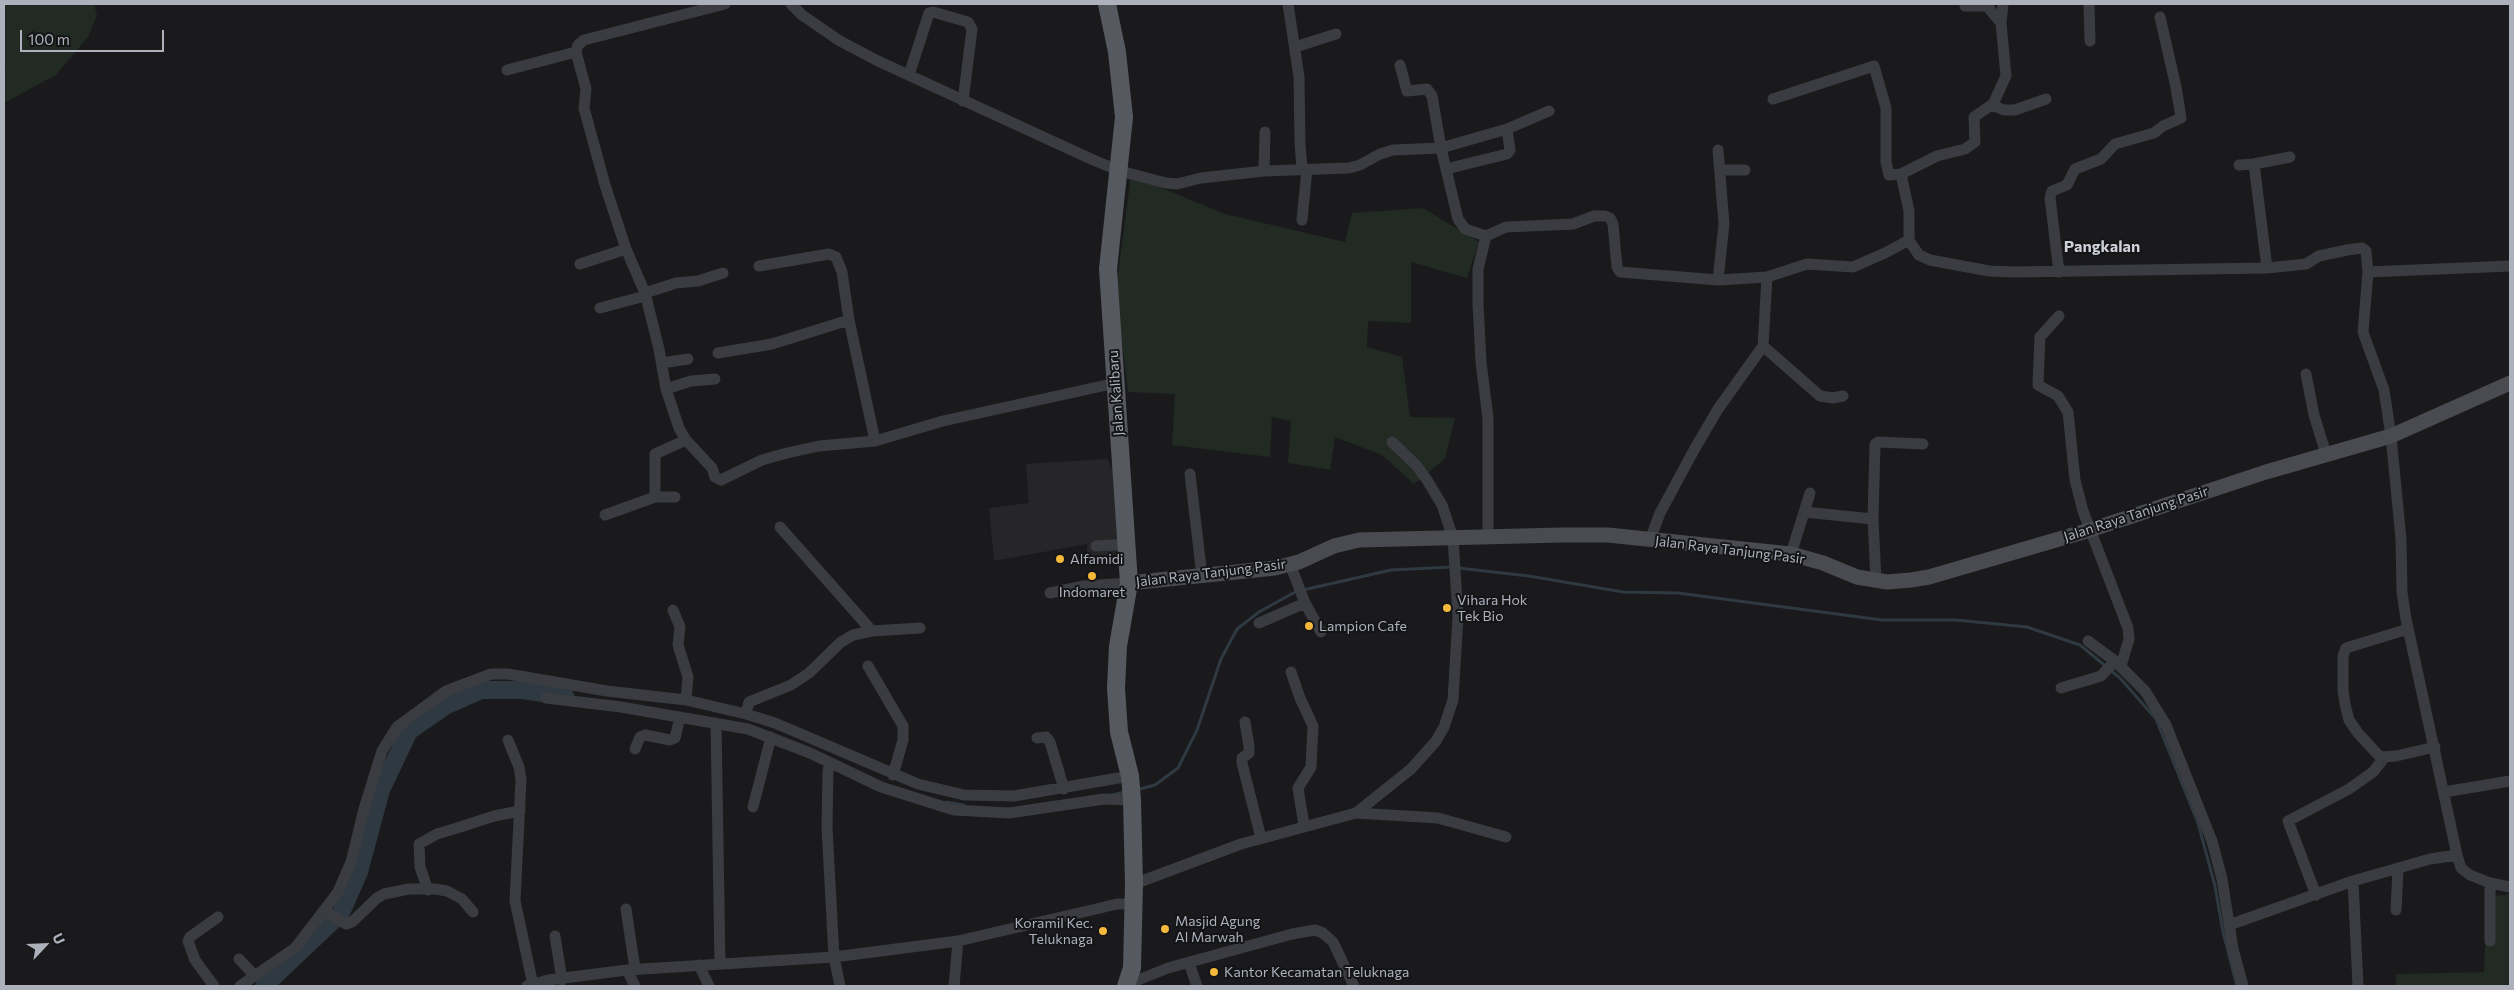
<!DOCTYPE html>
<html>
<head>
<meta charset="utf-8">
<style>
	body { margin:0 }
	#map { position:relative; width:2514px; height:990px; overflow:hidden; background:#1a1a1c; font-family:Commissioner,sans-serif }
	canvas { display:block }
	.frame { position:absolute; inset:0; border:5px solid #acb1bc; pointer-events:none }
	.north { position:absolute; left:20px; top:920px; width:50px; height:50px; -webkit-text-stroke:4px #151517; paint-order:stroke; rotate:65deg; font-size:14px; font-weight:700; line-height:20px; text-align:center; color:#acb1bc }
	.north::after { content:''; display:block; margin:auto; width:18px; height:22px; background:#acb1bc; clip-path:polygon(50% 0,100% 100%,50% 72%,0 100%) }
	.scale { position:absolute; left:20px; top:30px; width:144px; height:22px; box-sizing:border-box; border:2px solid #acb1bc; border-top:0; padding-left:6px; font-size:15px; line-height:18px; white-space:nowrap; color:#acb1bc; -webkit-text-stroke:4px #151517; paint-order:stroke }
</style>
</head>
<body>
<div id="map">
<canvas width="2514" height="990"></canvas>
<div class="frame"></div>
<div class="north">U</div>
<div class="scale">100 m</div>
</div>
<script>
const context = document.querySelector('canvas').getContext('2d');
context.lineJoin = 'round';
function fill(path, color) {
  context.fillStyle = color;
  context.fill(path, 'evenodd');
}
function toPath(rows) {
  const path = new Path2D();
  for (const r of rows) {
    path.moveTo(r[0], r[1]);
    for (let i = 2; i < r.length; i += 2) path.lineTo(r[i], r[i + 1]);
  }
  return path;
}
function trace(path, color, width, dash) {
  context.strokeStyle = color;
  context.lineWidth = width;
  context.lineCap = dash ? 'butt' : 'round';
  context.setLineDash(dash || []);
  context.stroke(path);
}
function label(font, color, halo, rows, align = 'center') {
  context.font = font + ' Commissioner,sans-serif';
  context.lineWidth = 4;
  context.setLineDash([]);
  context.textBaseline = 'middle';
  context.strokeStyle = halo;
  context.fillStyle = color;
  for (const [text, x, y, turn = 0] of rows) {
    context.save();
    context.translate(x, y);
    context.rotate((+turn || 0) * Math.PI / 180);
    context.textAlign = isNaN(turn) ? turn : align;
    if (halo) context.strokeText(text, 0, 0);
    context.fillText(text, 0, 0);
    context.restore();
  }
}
fill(toPath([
	[1107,459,1117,479,1122,560,1088,564,1087,544,994,561,989,508,1029,503,1026,464]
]), '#262629');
fill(toPath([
	[4,4,94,4,97,15,88,37,56,75,4,103,4,73,6,68,4,65],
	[1131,175,1225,214,1345,242,1352,213,1423,208,1479,242,1467,278,1411,262,1411,323,1368,321,1367,347,1402,357,1410,417,1455,418,1445,459,1414,484,1382,455,1335,437,1330,470,1288,463,1291,421,1272,417,1270,457,1172,445,1175,394,1128,392,1116,290],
	[2510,894,2510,986,2396,986,2396,974,2484,972,2487,897]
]), '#212a23');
trace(toPath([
	[1458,568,1529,576,1623,592,1678,593,1882,620,1956,620,2027,627,2080,645,2120,678,2156,719,2198,823,2215,886,2223,932,2237,986],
	[1303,590,1391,570,1452,567],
	[1136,790,1155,785,1178,768,1197,730,1221,659,1237,629,1259,612,1297,591],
	[1112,795,1125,792],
	[946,802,964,805]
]), '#2f3941', 3);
trace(toPath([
	[264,986,341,913,359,872,381,790,409,731,445,706,481,690,522,690,565,696]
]), '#2f3941', 18);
trace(toPath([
	[725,4,584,40,578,45,576,52,586,89,584,108,605,185,626,249,645,293,659,349,666,389,679,428,686,440,712,468,715,477,721,480,762,460,787,453,819,446,875,441,943,421,1116,383],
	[791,4,802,15,840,41,878,61,1091,159,1120,171,1166,183,1177,184,1201,178,1264,171,1349,168,1360,165,1380,154,1393,150,1441,148,1507,129,1549,111],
	[1288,4,1299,77,1300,143,1302,169],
	[2003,4,2001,23,2006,76,1993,104,1974,117,1975,142,1965,149,1937,156,1901,174,1909,211,1909,240,1912,245,1919,255,1930,260,1989,271,2014,272,2267,268,2306,264,2319,256,2347,250,2362,248,2366,251,2368,272,2363,332,2384,390,2391,436,2401,539,2402,592,2406,619,2457,855,2461,868,2470,875,2490,883,2510,887],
	[2089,4,2090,41],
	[1965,6,1987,6,2001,23],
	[1295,47,1336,34],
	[1400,65,1407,91,1427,89,1432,96,1441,148,1458,219,1465,229,1486,236,1478,269,1478,304,1481,362,1488,418,1488,538],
	[507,70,576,52],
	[909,75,929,13,933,12,968,22,972,29,963,101],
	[1773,99,1874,66,1886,108,1886,162,1889,175,1901,174],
	[1992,105,2004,110,2015,110,2046,99],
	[2239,165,2254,164],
	[1446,169,1507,154,1510,150,1507,129],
	[1720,170,1745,170],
	[1264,171,1265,132],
	[1302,220,1307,169],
	[1486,236,1506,227,1573,224,1594,216,1605,216,1610,218,1613,224,1617,267,1620,272,1718,280,1767,277,1807,264,1853,267,1885,253,1909,240],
	[580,264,626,249],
	[759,266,829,254,836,257,842,272,849,320,875,441],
	[2267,268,2254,164,2290,157],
	[2059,272,2050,198,2052,191,2067,185,2075,169,2101,159,2115,144,2154,133,2163,126,2181,118,2176,87,2160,17],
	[2368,272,2510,266],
	[1718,280,1724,224,1718,150],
	[645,293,676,283,698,281,723,273],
	[600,308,645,296],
	[2059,316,2040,337,2038,385,2058,396,2068,412,2075,480,2083,511,2128,628,2129,639,2121,666],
	[1763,346,1820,396,1833,398,1843,396],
	[718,353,772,344,849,320],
	[662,363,688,359],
	[2306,374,2314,415,2326,454],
	[666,389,691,381,715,379],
	[1190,474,1202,576],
	[655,497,655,454,686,440],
	[1804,512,1873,519],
	[605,515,655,497,675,497],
	[780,527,872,631],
	[1650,540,1660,513,1694,450,1718,409,1763,346,1767,277],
	[1096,546,1127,544],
	[1791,554,1810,493],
	[1290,564,1305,603,1321,632],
	[1876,580,1873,519,1875,444,1878,442,1923,444],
	[1050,593,1084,586,1129,583],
	[673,610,680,627,678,645,688,677,686,700],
	[1259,623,1305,603],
	[2408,629,2346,648,2343,656,2343,690,2345,704,2349,720,2358,733,2380,757,2396,756,2435,747],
	[2088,641,2115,661,2145,691,2166,725,2212,841,2222,879,2233,949,2243,986],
	[868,666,903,726,903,740,893,775],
	[1291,672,1300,698,1313,726,1311,767,1298,788,1304,825],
	[2061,688,2101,676,2115,661],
	[546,698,621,707,748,729,810,753,881,787,954,810,1009,813,1104,799,1132,800],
	[746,714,749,702,791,685,809,673,841,642,853,635,872,631,920,628],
	[1245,722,1249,746,1249,753,1242,758,1242,763,1261,838],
	[716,723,720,964],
	[1037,738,1046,737,1050,742,1064,789],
	[508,740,519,767,521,780,515,901,533,985],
	[635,749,640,737,645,735,670,740,675,738,680,717],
	[830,763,828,771,827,827,834,957,840,986],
	[2444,792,2510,781],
	[753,807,771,737],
	[1356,813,1411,769,1436,741,1444,727,1453,700,1458,616,1453,538,1442,505,1427,480,1416,465,1392,442],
	[2353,881,2358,986],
	[2490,883,2490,941],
	[1134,884,1241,844,1356,813,1438,818,1506,837],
	[428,890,420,867,419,844,437,834,457,828,494,816,520,811],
	[2316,895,2288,821,2349,789,2373,772,2384,758],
	[626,909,635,969],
	[2396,910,2398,870],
	[325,912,346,924,352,922,377,898,384,894,409,889,435,889,447,891,462,899,473,912],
	[2229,925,2353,881,2430,859,2457,855],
	[555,936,562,980],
	[239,959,255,976],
	[1189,963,1197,986],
	[699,965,709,986],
	[627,970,635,986],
	[1128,984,1168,968,1292,934,1315,930,1323,933,1333,942,1354,986],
	[214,986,195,960,188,941,190,937,218,917],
	[240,986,295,948,338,892,351,862,364,809,382,751,397,727,446,691,491,674,508,674,607,691,686,700,746,714,775,723,918,784,964,795,1014,796,1130,776],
	[527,986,548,980,627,970,834,957,958,941,1096,909,1117,904,1133,904],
	[954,986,958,941]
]), '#3b3c41', 11);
trace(toPath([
	[1129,583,1275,568,1299,562,1334,546,1359,540,1562,535,1608,535,1791,554,1823,563,1857,577,1887,582,1911,580,1929,577,2090,530,2266,472,2391,436,2510,383]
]), '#494b51', 15);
trace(toPath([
	[1107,4,1117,52,1124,117,1108,269,1129,583,1118,646,1116,688,1119,732,1130,776,1132,800,1134,884,1132,968,1126,986]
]), '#575960', 18);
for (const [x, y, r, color] of [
	[1060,559,5,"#f4b83a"],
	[1092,576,5,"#f4b83a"],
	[1447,608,5,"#f4b83a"],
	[1309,626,5,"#f4b83a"],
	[1165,929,5,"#f4b83a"],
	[1103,931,5,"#f4b83a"],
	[1214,972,5,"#f4b83a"]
]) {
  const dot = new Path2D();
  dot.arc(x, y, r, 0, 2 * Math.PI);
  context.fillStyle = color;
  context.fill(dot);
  trace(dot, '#151517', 2);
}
label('14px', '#acb1bc', '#151517', [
	["Jalan Kalibaru",1116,393,-94],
	["Jalan Raya Tanjung Pasir",2136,514,-18],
	["Jalan Raya Tanjung Pasir",1730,550,7],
	["Jalan Raya Tanjung Pasir",1211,573,-7]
]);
label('14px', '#acb1bc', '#151517', [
	["Alfamidi",1070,559],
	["Indomaret",1092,592,"center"],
	["Vihara Hok",1457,600],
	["Tek Bio",1457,616],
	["Lampion Cafe",1319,626],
	["Masjid Agung",1175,921],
	["Al Marwah",1175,937],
	["Koramil Kec.",1093,923,"right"],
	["Teluknaga",1093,939,"right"],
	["Kantor Kecamatan Teluknaga",1224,972]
], 'left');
label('bold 16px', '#cdd0d8', '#151517', [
	["Pangkalan",2102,247]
]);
</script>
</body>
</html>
